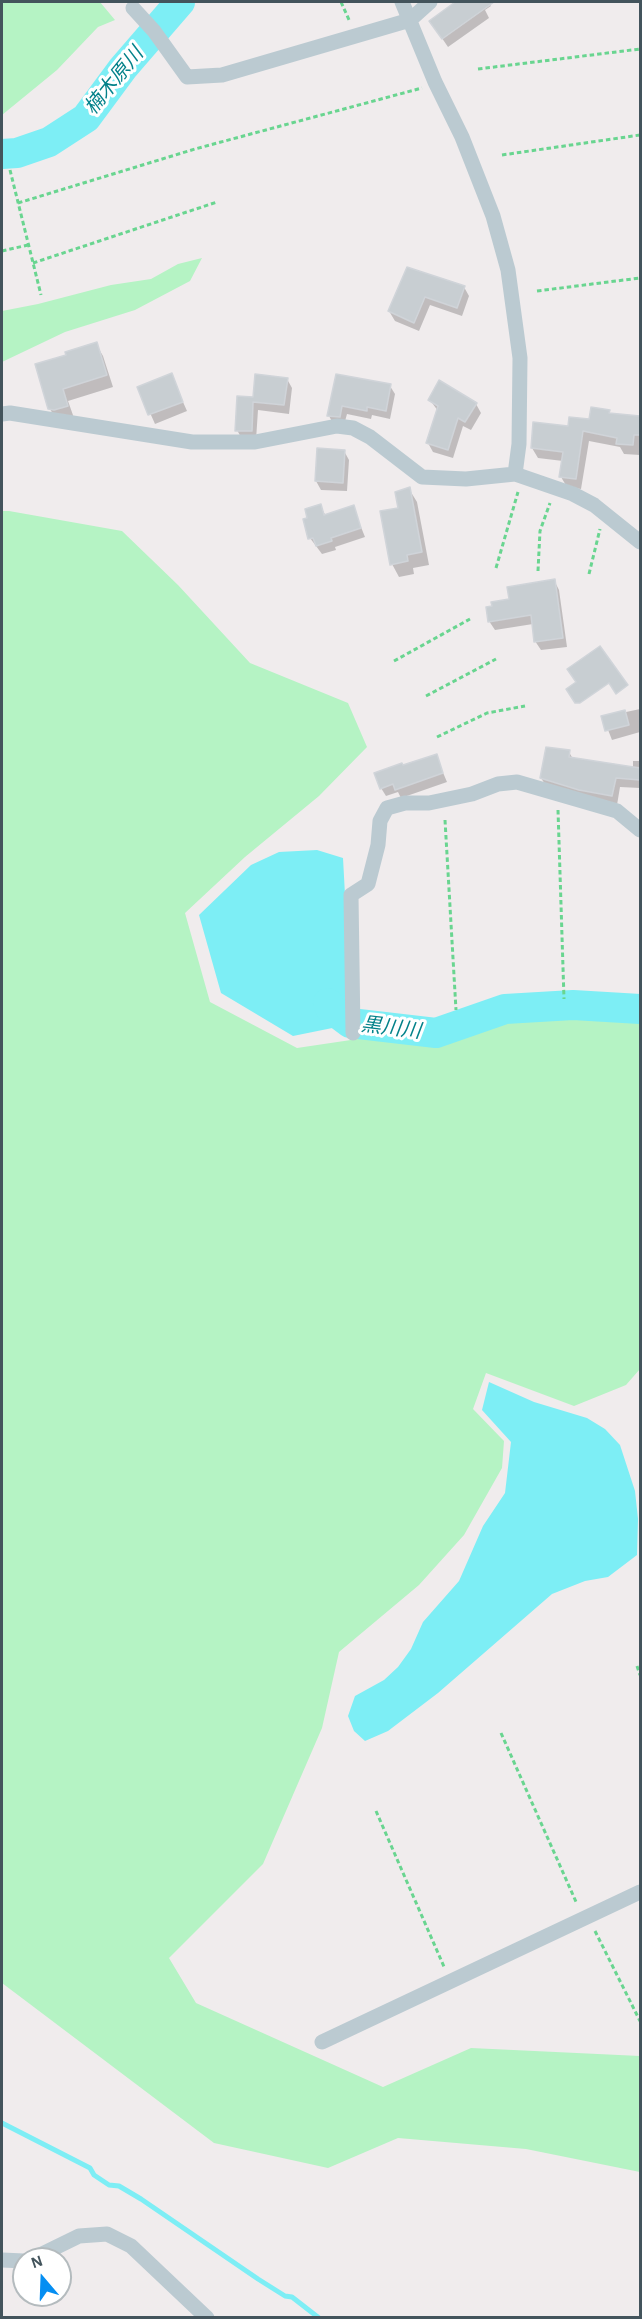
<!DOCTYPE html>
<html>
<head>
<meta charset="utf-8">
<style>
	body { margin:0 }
	#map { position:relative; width:642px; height:2319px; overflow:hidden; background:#f0eced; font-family:"Alegreya Sans",sans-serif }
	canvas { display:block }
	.frame { position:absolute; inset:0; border:3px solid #43545c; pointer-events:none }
	.north { position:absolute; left:12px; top:2247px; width:60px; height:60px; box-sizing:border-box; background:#fff; border:2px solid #b4bbbe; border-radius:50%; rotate:341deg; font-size:16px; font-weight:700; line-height:24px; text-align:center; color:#43545c }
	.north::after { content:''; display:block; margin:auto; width:21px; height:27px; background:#058ef2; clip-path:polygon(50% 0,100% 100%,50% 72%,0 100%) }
</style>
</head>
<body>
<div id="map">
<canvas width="642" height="2319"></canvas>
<div class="frame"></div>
<div class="north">N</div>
</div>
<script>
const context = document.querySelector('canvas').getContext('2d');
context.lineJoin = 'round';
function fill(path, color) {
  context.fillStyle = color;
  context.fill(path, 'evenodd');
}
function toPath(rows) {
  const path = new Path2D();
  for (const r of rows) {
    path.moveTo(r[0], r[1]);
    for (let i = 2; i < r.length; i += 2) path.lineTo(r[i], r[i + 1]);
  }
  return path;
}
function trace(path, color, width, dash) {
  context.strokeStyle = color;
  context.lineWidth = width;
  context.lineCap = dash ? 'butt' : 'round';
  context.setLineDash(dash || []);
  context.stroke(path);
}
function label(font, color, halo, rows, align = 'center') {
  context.font = font + ' "Alegreya Sans","Noto Sans JP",sans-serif';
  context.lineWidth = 6;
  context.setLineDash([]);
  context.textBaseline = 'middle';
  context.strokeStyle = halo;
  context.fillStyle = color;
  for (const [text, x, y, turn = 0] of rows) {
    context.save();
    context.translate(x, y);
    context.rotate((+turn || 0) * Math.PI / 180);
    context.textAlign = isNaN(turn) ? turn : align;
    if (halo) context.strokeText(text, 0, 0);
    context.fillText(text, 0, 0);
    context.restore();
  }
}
fill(toPath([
	[2,2,100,2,115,20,98,27,57,70,2,115],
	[202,258,190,281,135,310,65,332,2,362,2,311,38,304,111,285,151,279,178,264],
	[2,511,9,511,122,531,178,585,250,663,348,703,367,747,319,796,245,857,185,913,210,1002,297,1048,371,1037,432,1045,496,1018,640,1017,640,1369,626,1385,574,1406,486,1373,473,1409,504,1441,502,1468,464,1535,419,1585,339,1652,322,1728,263,1864,169,1958,196,2003,383,2087,471,2048,640,2056,640,2172,526,2149,398,2138,328,2168,214,2143,2,1983]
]), '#b5f3c4');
fill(toPath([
	[317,850,343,858,352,1024,293,1036,221,993,199,915,251,865,279,852],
	[489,1382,534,1402,587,1418,605,1429,620,1445,635,1491,638,1519,637,1555,608,1577,585,1581,552,1594,438,1693,388,1731,365,1741,354,1731,348,1716,355,1696,384,1680,398,1667,411,1649,423,1622,459,1581,483,1526,505,1493,511,1442,482,1410]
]), '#7deef5');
fill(toPath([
	[455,2,488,2,491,6,485,10,489,18,448,47,431,22],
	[408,268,464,287,469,296,462,316,430,305,419,331,395,321,389,311],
	[96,344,103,356,113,387,68,401,74,418,57,421,50,409,68,356],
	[171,375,187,411,155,424,139,388],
	[337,376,390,386,395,394,390,419,372,415,371,419,347,414,344,425,334,425,329,416],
	[287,379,292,388,289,414,258,410,256,440,242,439,237,430,254,399],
	[430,400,476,404,481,413,471,430,463,426,453,458,433,452,428,443,438,411],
	[609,412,610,415,640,418,640,455,624,454,620,447,589,441,581,489,567,487,561,477,563,461,538,458,532,448,569,428],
	[344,451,349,460,347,491,321,490,316,481],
	[409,489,417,502,429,565,413,568,414,574,399,577,392,564,400,509],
	[320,506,326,516,353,507,365,537,335,547,336,550,322,554,310,538,309,519],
	[554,580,559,590,567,647,541,650,535,641,533,624,495,630,489,621],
	[640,709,640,732,612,740,603,717],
	[569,752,573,759,633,768,633,761,640,761,640,788,620,787,617,805,547,787,541,778],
	[436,756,447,782,401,798,398,792,386,796,381,788,403,767]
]), '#0003');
trace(toPath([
	[2,2123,90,2168,94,2175,109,2185,119,2186,141,2199,258,2279,285,2296,292,2297,319,2318]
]), '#7deef5', 5);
trace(toPath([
	[2,154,17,153,49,142,86,118,123,68,180,2],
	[328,1003,330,1008,350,1023,436,1033,505,1009,573,1005,640,1009]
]), '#7deef5', 30);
const building = toPath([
	[455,2,494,2,442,39,429,21,455,2],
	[407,267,465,286,457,308,425,297,414,323,388,311,407,267],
	[97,342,107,375,63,389,68,406,54,410,48,409,35,364,66,355,65,352,97,342],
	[172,373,183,402,148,415,137,387,172,373],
	[255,374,288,378,284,405,253,402,252,431,235,431,237,396,253,397,255,374],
	[336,374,391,384,386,411,367,407,367,411,342,406,340,417,327,416,336,374],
	[439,380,477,403,465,422,458,418,448,450,426,443,438,406,428,400,439,380],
	[591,407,610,410,609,413,640,416,640,435,634,435,633,445,616,444,617,438,583,431,576,479,559,477,563,452,531,448,533,422,568,426,569,417,589,419,591,407],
	[317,448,345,450,343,483,315,481,317,448],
	[410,487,422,552,407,555,408,561,390,565,380,511,398,508,395,492,410,487],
	[321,504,324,515,354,505,361,528,331,538,332,541,316,546,313,538,308,539,303,519,307,518,305,509,321,504],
	[555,579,563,638,534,642,531,615,488,622,486,607,492,606,491,602,509,599,507,587,555,579],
	[600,646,628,685,616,694,609,683,580,703,575,703,566,689,576,682,567,669,600,646],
	[625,710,629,725,605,731,601,716,625,710],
	[546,747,570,750,569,757,640,768,640,780,616,778,612,796,579,790,540,778,546,747],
	[437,754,443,773,395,790,393,784,380,789,374,773,402,763,403,765,437,754]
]);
fill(building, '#c8ced2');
trace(building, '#d0d4d9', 1.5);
trace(toPath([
	[341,2,350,22],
	[478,69,640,49],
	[502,155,640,135],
	[10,170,41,295],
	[18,203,195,149,422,88],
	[2,251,28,245],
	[33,263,217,202],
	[537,291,640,278],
	[496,568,518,492],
	[538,571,540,531,550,503],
	[589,574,600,529],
	[394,661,470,619],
	[426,696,496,659],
	[437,737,487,713,525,706],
	[558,810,564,999],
	[445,820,456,1010],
	[637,1666,640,1675],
	[501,1733,577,1904],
	[376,1811,445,1969],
	[595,1931,640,2021]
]), '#69d590', 3, [4.5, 3]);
trace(toPath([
	[402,2,435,82,462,137,493,216,508,270,520,358,519,444,515,474],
	[133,8,154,31,187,77,222,75,410,20,430,2],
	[2,414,10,413,192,442,255,442,337,426,353,428,370,437,422,477,466,479,515,474,573,494,594,505,640,542],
	[353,1033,351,895,368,884,378,845,380,821,387,808,405,803,429,803,472,794,498,784,517,782,617,811,640,830],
	[322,2042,640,1892],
	[32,2259,79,2236,107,2234,131,2246,207,2318],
	[2,2260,24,2261]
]), '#bbcad1', 15);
label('italic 20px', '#04828a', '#fff', [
	["楠木原川",114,81,-51],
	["黒川川",391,1028,7]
]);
</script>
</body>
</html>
